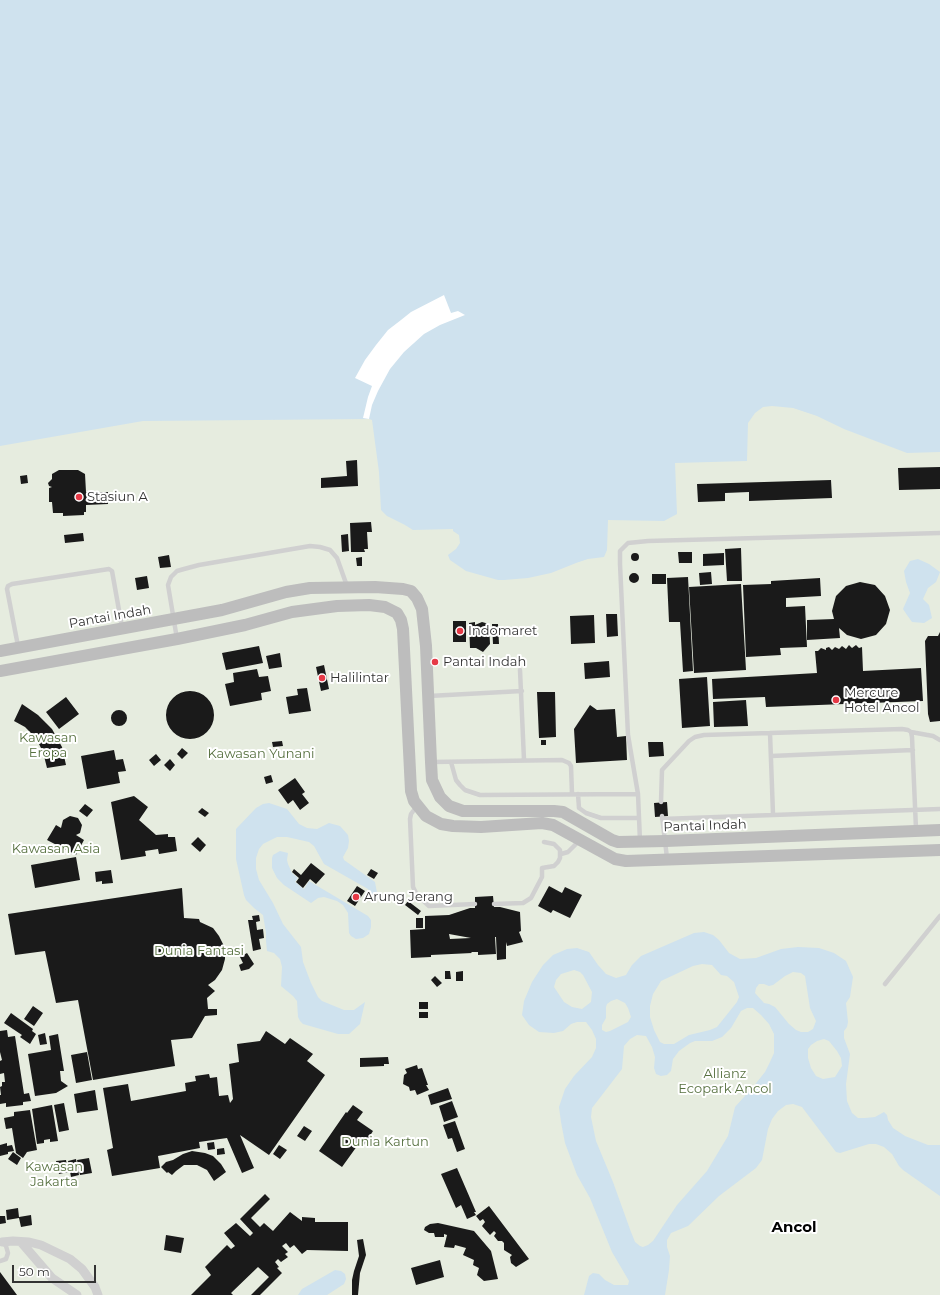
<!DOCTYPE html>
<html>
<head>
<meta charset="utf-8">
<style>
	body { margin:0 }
	#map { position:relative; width:940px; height:1295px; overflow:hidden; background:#fff; font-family:Montserrat,sans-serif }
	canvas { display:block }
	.scale { position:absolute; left:12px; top:1265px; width:84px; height:18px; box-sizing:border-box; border:2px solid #333; border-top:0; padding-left:5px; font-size:12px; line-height:14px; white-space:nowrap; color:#333; -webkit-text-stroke:3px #fff; paint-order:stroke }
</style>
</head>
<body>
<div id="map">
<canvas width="940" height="1295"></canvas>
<div class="scale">50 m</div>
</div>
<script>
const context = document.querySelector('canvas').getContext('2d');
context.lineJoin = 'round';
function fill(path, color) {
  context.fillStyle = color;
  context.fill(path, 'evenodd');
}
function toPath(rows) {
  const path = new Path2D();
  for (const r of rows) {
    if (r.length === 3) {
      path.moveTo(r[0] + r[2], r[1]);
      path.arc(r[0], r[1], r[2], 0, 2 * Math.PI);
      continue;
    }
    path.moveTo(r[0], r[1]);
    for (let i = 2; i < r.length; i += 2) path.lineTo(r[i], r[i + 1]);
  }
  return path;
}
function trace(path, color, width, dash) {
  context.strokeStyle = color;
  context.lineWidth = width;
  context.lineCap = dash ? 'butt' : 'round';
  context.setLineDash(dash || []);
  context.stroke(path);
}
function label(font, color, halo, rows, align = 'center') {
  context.font = font + ' Montserrat,sans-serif';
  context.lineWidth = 4;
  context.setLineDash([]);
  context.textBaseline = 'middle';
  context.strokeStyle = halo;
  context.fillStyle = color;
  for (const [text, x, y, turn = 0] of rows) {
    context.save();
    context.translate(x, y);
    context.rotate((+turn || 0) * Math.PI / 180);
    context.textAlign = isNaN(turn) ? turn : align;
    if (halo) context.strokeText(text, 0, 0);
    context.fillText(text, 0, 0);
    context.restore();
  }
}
fill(toPath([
	[0,0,940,0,940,1295,0,1295]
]), '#e6ecdf');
fill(toPath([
	[0,0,940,0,940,452,907,453,844,429,817,416,793,408,772,406,763,407,755,413,748,423,747,461,675,463,677,514,664,521,608,520,607,550,604,557,588,559,576,563,551,573,528,578,504,580,498,580,466,571,450,560,448,555,456,549,460,543,459,535,453,531,453,529,413,530,405,525,387,516,381,510,379,472,372,420,369,419,143,421,0,446],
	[918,559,929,564,940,572,936,582,928,588,923,599,929,605,932,618,924,623,912,622,907,615,903,609,910,593,906,582,904,571,910,561],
	[269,803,287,809,299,824,307,828,317,829,329,823,340,826,348,835,349,841,348,848,343,857,344,860,375,882,378,898,377,900,374,898,368,889,324,864,314,846,309,842,287,837,277,837,263,844,259,849,256,858,256,869,259,880,273,903,283,924,301,947,303,962,311,983,318,997,322,1001,344,1010,354,1010,365,1002,360,1024,349,1034,338,1034,303,1024,300,1021,298,1017,297,1001,293,996,281,986,282,967,280,959,274,953,267,951,266,941,266,933,263,915,254,908,246,900,244,895,236,859,236,829,256,808,263,804],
	[280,851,288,853,287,860,288,864,292,873,298,878,295,882,304,889,309,881,368,916,371,920,371,927,369,934,363,938,356,939,351,936,349,933,348,913,343,905,337,901,324,897,318,898,311,903,284,885,277,878,272,868,272,858,273,855],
	[704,932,713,935,719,940,729,953,740,959,756,958,781,949,798,947,819,948,834,953,846,961,853,977,850,997,846,1003,848,1022,847,1027,844,1031,844,1038,850,1054,846,1084,847,1101,852,1113,858,1118,865,1118,875,1117,884,1112,887,1115,888,1120,893,1128,905,1136,928,1145,940,1145,940,1196,903,1170,899,1166,892,1154,884,1147,876,1144,869,1144,840,1153,836,1152,802,1107,793,1104,786,1105,778,1111,772,1119,768,1129,762,1160,756,1168,719,1196,688,1226,671,1233,667,1240,667,1247,670,1256,669,1270,665,1295,584,1295,589,1276,593,1273,599,1274,605,1280,614,1285,628,1285,629,1281,612,1252,590,1198,577,1175,565,1143,561,1122,559,1107,565,1089,574,1076,592,1057,596,1048,596,1039,592,1030,586,1022,577,1022,571,1024,563,1031,554,1033,539,1032,529,1025,522,1015,524,1001,532,982,543,965,553,955,567,949,577,948,589,952,598,965,606,974,616,978,626,975,632,965,641,956,694,933],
	[702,964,712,965,721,975,727,976,734,982,739,997,737,1002,717,1027,710,1030,689,1035,674,1044,664,1044,660,1042,654,1030,650,1017,650,1006,653,994,661,981,693,966],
	[574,970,580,972,583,975,592,992,591,1002,582,1009,572,1007,564,1002,554,987,556,980,561,974],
	[793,972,801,973,805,976,810,1008,816,1021,813,1029,808,1032,801,1032,796,1030,789,1024,775,1007,769,1004,764,1003,755,993,756,988,759,984,764,984,769,986,773,985,785,976],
	[617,999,625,1003,628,1008,631,1017,628,1022,610,1031,606,1032,602,1030,602,1025,606,1018,606,1007,607,1004,611,1001],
	[747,1008,753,1008,761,1015,769,1024,774,1034,774,1053,770,1062,765,1072,753,1087,735,1107,728,1136,707,1171,677,1205,653,1241,648,1245,643,1247,640,1246,635,1242,631,1232,613,1182,596,1141,591,1117,592,1108,622,1069,624,1046,630,1039,637,1035,646,1036,652,1047,655,1057,654,1068,656,1074,661,1076,667,1075,671,1071,673,1059,679,1051,690,1043,695,1041,712,1041,722,1037,731,1028,741,1011],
	[824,1039,829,1041,837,1051,841,1058,842,1066,835,1077,823,1079,816,1076,811,1068,808,1058,808,1049,811,1045,817,1041],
	[335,1270,341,1271,345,1274,346,1279,344,1284,327,1295,298,1295,302,1289]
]), '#cfe2ee');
fill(toPath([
	[444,295,451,313,458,311,465,315,440,325,424,334,404,352,390,369,378,391,372,405,369,419,363,418,368,397,372,386,355,378,365,360,376,345,388,330,401,320,411,312]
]), '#fff');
fill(toPath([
	[357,460,358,486,321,488,321,478,347,476,346,461],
	[940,467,940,489,899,490,898,468],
	[59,470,78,470,85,474,86,492,108,492,108,504,86,505,86,512,84,512,84,515,63,516,63,513,53,513,52,502,49,502,49,488,52,487,49,486,48,483,52,479,52,474],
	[27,475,28,483,21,484,20,476],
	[831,480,832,498,749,501,749,492,725,493,725,501,698,502,697,484],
	[371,522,372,532,367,532,368,549,364,549,365,552,351,552,350,523],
	[83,533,84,541,65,543,64,535],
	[348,534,349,551,342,552,341,535],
	[741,548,742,581,727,581,725,549],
	[678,552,692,552,692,563,679,563],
	[635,557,4],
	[724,553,724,565,703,566,703,554],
	[169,555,171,567,160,568,158,557],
	[362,557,362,566,357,566,356,558],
	[711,572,712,584,700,585,699,573],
	[634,578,5],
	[652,574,666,574,666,584,652,584],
	[147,576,149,588,137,590,135,578],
	[688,577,693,671,683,672,680,622,669,622,667,578],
	[820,578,821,596,786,598,786,607,805,606,807,647,780,648,781,655,746,657,743,585,771,584,771,581],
	[860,582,875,585,885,596,890,610,886,624,876,635,861,639,847,635,839,628,840,638,807,640,807,620,834,619,832,611,836,596,846,586],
	[741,584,746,670,694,673,689,587],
	[606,614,617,614,618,636,607,637],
	[594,615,595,643,571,644,570,616],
	[453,621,466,621,466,642,453,642],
	[475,622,475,625,482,622,489,624,490,644,483,652,476,648,470,648,469,623],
	[492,624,498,624,499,644,493,644],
	[940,632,940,721,930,722,928,714,925,641,928,636,938,636],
	[849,645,852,648,856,645,859,648,862,647,863,671,921,668,923,701,766,707,765,697,713,699,712,679,817,673,815,651,818,651,821,648,826,650,826,648,829,647,832,650,835,647,839,649,842,646,846,649],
	[259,646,263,663,226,670,222,653],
	[280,653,282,667,269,669,266,656],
	[609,661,610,677,585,679,584,663],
	[324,665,329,689,321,691,316,667],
	[257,669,259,677,268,676,271,691,261,693,262,700,230,706,225,684,234,682,233,673],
	[707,677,710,726,682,728,679,679],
	[307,688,311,711,289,714,286,697,298,695,297,689],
	[190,715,24],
	[537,692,555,692,556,737,539,738],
	[66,697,79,714,59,729,46,712],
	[746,700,748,726,714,727,713,702],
	[22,704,38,715,52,729,62,747,66,765,47,768,43,752,36,738,25,727,14,721],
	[590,705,597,710,615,709,617,737,626,736,627,760,576,763,574,729],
	[119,718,8],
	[541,740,546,740,546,745,541,745],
	[282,741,283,746,273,747,272,742],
	[648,742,663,742,664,756,649,757],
	[182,748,188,753,182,759,177,754],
	[114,750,116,760,123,759,126,771,118,772,120,783,87,789,81,756],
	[247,751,248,758,239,760,237,753],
	[293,752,299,752,299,758,294,758],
	[156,754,161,760,154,766,149,760],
	[170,759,175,765,170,771,164,765],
	[271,775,273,782,266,784,264,777],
	[295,778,305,792,302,794,309,803,300,810,293,800,288,804,278,790],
	[134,796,148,807,139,820,156,835,168,834,168,837,175,837,177,851,159,854,158,849,145,851,146,856,121,860,111,802],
	[667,802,668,816,655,817,654,803],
	[85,804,93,810,87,817,79,811],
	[202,808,209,813,205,817,198,812],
	[70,816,78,818,82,825,80,833,76,835,84,840,76,855,47,840,56,825,61,828,63,820],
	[198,837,206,845,200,852,191,844],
	[76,857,80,880,35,888,31,865],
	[311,863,325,874,316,884,310,879,303,888,296,882,299,878,292,872,294,869,301,875],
	[371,869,378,873,374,879,367,875],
	[111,870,113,883,102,884,102,881,96,882,95,872],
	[357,886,365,891,355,906,347,901],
	[549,886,562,893,565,887,582,895,570,918,553,910,551,913,538,906],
	[182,888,184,918,199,919,200,922,213,928,219,936,225,948,225,959,222,970,215,980,208,985,215,991,207,998,208,1009,217,1009,217,1015,205,1016,192,1038,171,1040,175,1066,93,1080,78,1000,56,1003,45,951,15,955,8,914],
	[493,896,494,907,500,907,520,912,521,931,519,932,523,942,507,946,506,942,506,959,497,960,496,937,495,937,496,954,478,955,478,952,471,952,472,953,431,955,431,957,411,958,410,930,425,929,425,916,449,915,470,908,475,908,475,897],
	[449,934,471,938,450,939],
	[408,901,421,911,418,915,405,905],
	[259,915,260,921,256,922,257,930,263,929,264,938,259,939,261,949,253,951,248,920,253,920,252,916],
	[416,918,423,918,423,928,416,928],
	[247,953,254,964,249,969,241,971,239,965,243,963,240,957],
	[445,971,450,971,451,979,445,979],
	[463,971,463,981,456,981,456,972],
	[435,976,442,983,437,987,431,980],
	[419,1002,428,1002,428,1009,419,1009],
	[33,1006,43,1013,34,1026,24,1019],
	[419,1012,428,1012,428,1018,419,1018],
	[11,1013,33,1029,32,1031,36,1034,30,1044,20,1037,22,1035,4,1023],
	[7,1030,8,1037,15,1036,24,1094,29,1093,31,1101,23,1102,23,1105,6,1107,6,1103,0,1104,0,1095,1,1095,0,1087,2,1086,2,1082,5,1082,4,1073,0,1074,0,1061,2,1060,0,1052,0,1031],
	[266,1031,285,1044,290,1038,313,1054,307,1061,325,1075,269,1155,240,1135,254,1168,242,1173,227,1138,199,1142,200,1148,158,1156,160,1168,112,1176,107,1150,113,1148,103,1088,128,1084,131,1101,186,1091,185,1083,196,1081,195,1076,209,1074,210,1078,217,1077,219,1096,228,1095,230,1103,233,1099,229,1064,239,1062,237,1044,260,1041],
	[45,1033,47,1044,40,1045,38,1035],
	[58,1034,64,1071,60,1071,61,1081,68,1086,56,1093,35,1096,28,1054,51,1050,49,1036],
	[87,1052,92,1080,76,1083,71,1055],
	[388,1057,389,1064,384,1064,384,1066,360,1067,360,1058],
	[417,1065,418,1069,422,1068,428,1085,426,1085,429,1090,417,1095,415,1090,410,1091,409,1087,403,1084,404,1075,407,1073,405,1069],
	[448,1088,452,1099,431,1105,428,1095],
	[95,1090,98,1110,77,1113,74,1094],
	[452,1101,458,1117,444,1122,439,1106],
	[64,1103,69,1130,59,1132,54,1105],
	[52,1105,58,1141,50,1142,50,1139,44,1140,44,1143,37,1144,32,1109],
	[353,1105,363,1112,357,1120,373,1131,364,1145,360,1142,342,1167,319,1151,346,1112,347,1113],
	[30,1110,37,1150,27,1152,23,1158,16,1153,12,1128,6,1129,4,1118,14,1116,14,1112],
	[455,1121,465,1149,457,1152,452,1138,448,1139,443,1125],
	[304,1126,312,1131,305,1141,297,1136],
	[214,1142,215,1149,208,1150,207,1143],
	[7,1143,7,1146,12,1145,14,1151,8,1152,8,1154,0,1156,0,1145],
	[279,1145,287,1150,280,1159,273,1154],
	[224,1148,225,1154,217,1155,217,1149],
	[192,1151,205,1153,213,1156,221,1164,226,1172,214,1181,207,1170,197,1165,184,1165,176,1171,172,1175,168,1172,167,1173,161,1167,166,1162,173,1160,183,1154],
	[13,1152,21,1158,17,1165,8,1159],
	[89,1158,92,1173,80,1175,77,1160],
	[76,1159,79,1175,71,1177,68,1161],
	[66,1160,68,1172,59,1174,56,1161],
	[457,1168,476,1212,474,1212,476,1215,467,1219,461,1205,456,1208,441,1174],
	[265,1194,270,1199,251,1218,260,1227,264,1223,273,1231,290,1212,302,1221,302,1217,315,1218,315,1222,348,1222,348,1251,307,1250,302,1254,294,1245,290,1248,286,1243,282,1246,288,1252,285,1254,288,1257,281,1262,278,1259,275,1262,279,1267,277,1268,282,1273,260,1295,251,1295,269,1277,258,1267,231,1293,233,1295,191,1295,211,1275,205,1267,227,1245,231,1249,235,1246,224,1233,236,1223,250,1236,253,1233,240,1219],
	[489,1206,529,1259,516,1267,511,1263,510,1257,512,1255,504,1250,504,1243,502,1241,498,1241,494,1236,496,1233,494,1231,490,1235,482,1226,485,1222,483,1219,480,1221,476,1216],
	[18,1208,19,1217,31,1215,32,1225,21,1227,19,1218,7,1220,6,1210],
	[0,1216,5,1216,6,1223,0,1224],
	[438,1223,474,1231,491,1251,498,1279,484,1281,477,1275,479,1268,473,1265,474,1260,463,1255,466,1248,455,1245,454,1248,444,1247,447,1235,444,1234,444,1237,435,1237,434,1233,429,1233,424,1230,425,1227,430,1224],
	[166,1235,184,1238,181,1253,164,1250],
	[363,1239,366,1255,360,1273,358,1295,352,1295,352,1280,354,1271,359,1256,357,1240],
	[440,1260,444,1277,416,1285,411,1268],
	[0,1272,17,1295,0,1295]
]), '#1a1a1a');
trace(toPath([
	[177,639,168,585,171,577,177,571,184,569,199,565,310,546,320,547,330,550,337,558,347,586],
	[18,646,7,589,8,586,12,584,109,569,112,571,122,627],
	[520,670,524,760],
	[429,696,522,691],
	[911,732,933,736,940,740],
	[770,733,773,814],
	[771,756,913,750],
	[432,762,562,760,569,763,571,766,572,794],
	[451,762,456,780,460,785,465,790,480,795,638,794],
	[578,794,579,808,586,813,601,818,639,818],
	[661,802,662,770,689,741,695,737,704,735,902,729,908,730,911,732,912,737,916,829],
	[417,806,411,814,410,819,413,887,417,895,429,906,475,904],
	[662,816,667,858],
	[662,819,940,809],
	[640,841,638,794,628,735,620,564,620,551,628,543,648,541,940,533],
	[561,854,568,852,580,840],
	[494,904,523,903,531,898,542,877,542,868,554,866,558,862,560,858,560,850,554,844,544,842],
	[885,984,940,916],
	[0,1261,6,1259,8,1253,6,1246,3,1243]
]), '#d0d0d0', 4.5);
trace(toPath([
	[2,1242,13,1241,29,1242,41,1245,70,1259,82,1269,95,1287,98,1295],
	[21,1242,52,1278,77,1295]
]), '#d0d0d0', 9);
trace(toPath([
	[0,651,222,610,286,592,310,588,375,587,403,589,411,591,417,598,422,609,426,646,431,762,432,780,440,797,449,806,463,811,554,811,563,812,612,840,618,842,666,841,940,830],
	[0,671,177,639,245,625,292,612,337,606,369,605,385,607,397,613,401,620,403,629,411,791,414,801,426,816,441,824,453,826,481,827,542,823,553,825,615,859,626,861,940,850]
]), '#bdbdbd', 12);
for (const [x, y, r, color] of [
	[79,497,4,"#e63946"],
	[460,631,4,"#e63946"],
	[435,662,4,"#e63946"],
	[322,678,4,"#e63946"],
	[836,700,4,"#e63946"],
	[356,897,4,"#e63946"]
]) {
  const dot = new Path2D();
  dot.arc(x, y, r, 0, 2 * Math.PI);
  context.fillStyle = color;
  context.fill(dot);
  trace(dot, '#fff', 1.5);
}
label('13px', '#333', '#fff', [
	["Stasiun A",87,497],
	["Indomaret",468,631],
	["Pantai Indah",443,662],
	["Halilintar",330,678],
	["Mercure",844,693],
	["Hotel Ancol",844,708],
	["Arung Jerang",364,897]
], 'left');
label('13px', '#333', '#fff', [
	["Pantai Indah",110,617,-10],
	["Pantai Indah",705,826,-2]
]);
label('13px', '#56703f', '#fff', [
	["Kawasan",48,738],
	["Eropa",48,753],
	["Kawasan Yunani",261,754],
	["Kawasan Asia",56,849],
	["Dunia Fantasi",199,951],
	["Allianz",725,1074],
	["Ecopark Ancol",725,1089],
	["Dunia Kartun",385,1142],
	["Kawasan",54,1167],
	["Jakarta",54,1182]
]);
label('bold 15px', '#000', '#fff', [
	["Ancol",794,1228]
]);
</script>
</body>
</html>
